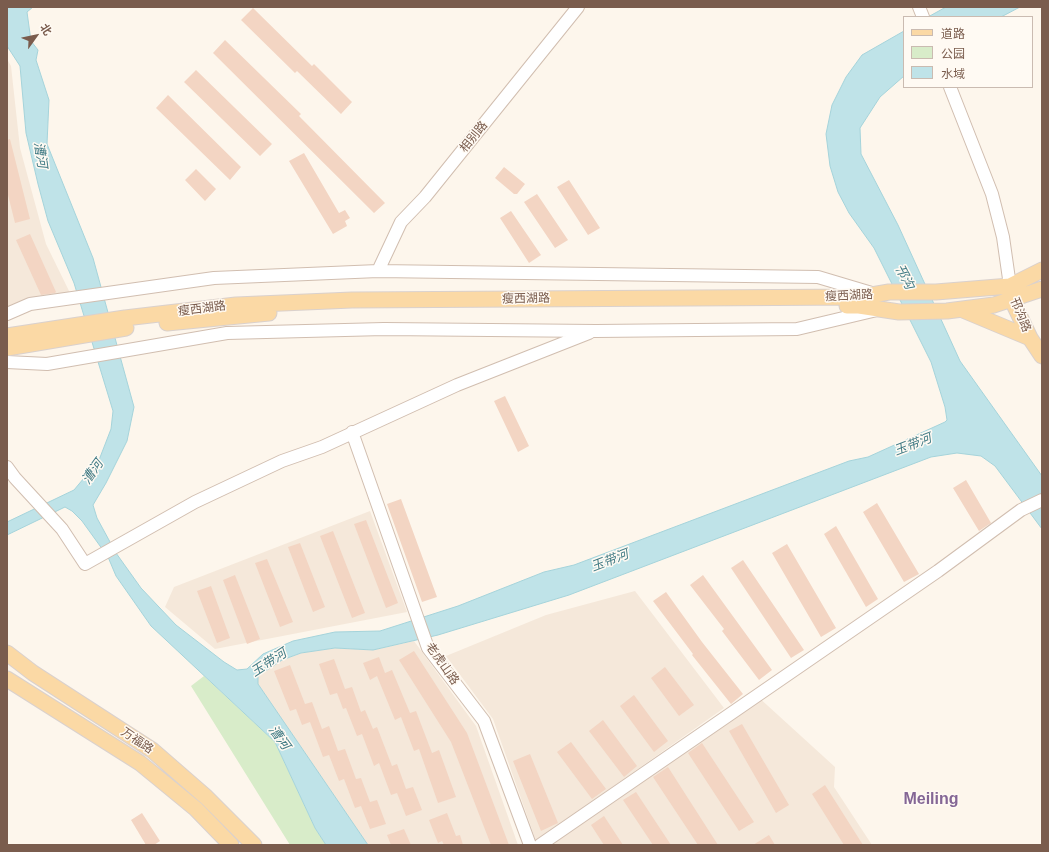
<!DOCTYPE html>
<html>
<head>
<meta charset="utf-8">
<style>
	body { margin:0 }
	#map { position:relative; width:1049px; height:852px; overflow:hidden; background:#fdf6ec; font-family:Helvetica,"Noto Sans SC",sans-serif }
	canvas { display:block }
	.frame { position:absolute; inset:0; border:8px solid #7a5c4d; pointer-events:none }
	.legend { position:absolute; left:903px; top:16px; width:130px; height:72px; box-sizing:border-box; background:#fffaf3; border:1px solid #cabbb1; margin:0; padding:5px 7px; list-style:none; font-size:12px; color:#7a5c4d }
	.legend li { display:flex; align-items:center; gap:8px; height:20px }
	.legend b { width:20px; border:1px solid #cabbb1 }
	.north { position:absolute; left:16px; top:16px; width:40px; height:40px; -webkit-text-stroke:3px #fffaf3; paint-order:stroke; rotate:57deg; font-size:11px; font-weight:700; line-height:16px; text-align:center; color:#7a5c4d }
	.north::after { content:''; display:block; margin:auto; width:14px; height:18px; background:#7a5c4d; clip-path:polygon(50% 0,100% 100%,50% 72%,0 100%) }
</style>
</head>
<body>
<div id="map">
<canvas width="1049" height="852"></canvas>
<div class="frame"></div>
<ul class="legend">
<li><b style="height:5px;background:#fbd9a5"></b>道路</li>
<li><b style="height:11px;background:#d8ecc9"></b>公园</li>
<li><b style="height:11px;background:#bfe3e8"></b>水域</li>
</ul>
<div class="north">北</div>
</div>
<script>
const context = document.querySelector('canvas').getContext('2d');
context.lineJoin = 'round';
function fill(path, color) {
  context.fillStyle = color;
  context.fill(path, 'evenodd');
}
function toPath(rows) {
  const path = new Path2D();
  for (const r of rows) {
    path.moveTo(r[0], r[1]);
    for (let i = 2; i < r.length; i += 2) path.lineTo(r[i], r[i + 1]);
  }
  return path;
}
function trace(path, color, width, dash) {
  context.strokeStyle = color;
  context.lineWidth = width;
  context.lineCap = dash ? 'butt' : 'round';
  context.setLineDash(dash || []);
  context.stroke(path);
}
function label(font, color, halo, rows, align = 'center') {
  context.font = font + ' Helvetica,"Noto Sans SC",sans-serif';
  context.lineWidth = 3;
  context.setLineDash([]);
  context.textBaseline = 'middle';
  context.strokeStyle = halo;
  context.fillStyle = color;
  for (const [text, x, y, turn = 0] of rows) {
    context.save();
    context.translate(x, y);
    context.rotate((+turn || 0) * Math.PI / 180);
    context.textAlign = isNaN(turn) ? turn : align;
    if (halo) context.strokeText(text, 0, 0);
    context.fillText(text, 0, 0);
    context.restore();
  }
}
fill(toPath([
	[7,59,11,66,20,148,46,244,71,295,7,308],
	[370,511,407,612,215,649,165,607,174,587],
	[635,591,724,708,536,841,493,719,446,656,546,615],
	[414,641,476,726,518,845,368,845,258,684,258,676,282,660,301,653,335,648,373,650],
	[756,695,835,767,834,787,872,845,545,845]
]), '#f5e8da');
fill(toPath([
	[204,676,275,742,315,828,326,845,290,845,191,686]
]), '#d8ecc9');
const water = toPath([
	[7,7,33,7,27,12,31,41,38,50,36,60,49,100,47,144,93,258,134,407,127,441,106,483,93,505,97,518,116,553,141,588,176,625,224,662,237,670,247,669,263,654,293,641,335,632,380,631,458,606,544,572,574,565,849,461,868,457,945,422,947,420,945,407,931,362,874,248,849,213,838,192,830,166,826,134,832,105,846,77,862,55,904,31,904,76,880,97,860,128,861,154,898,225,960,361,1042,476,1042,529,995,466,981,456,957,453,931,457,569,595,438,635,373,650,335,648,301,653,282,660,258,676,258,684,368,845,326,845,315,828,275,742,151,626,116,576,108,557,82,521,72,511,65,507,7,535,7,522,74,490,99,460,111,429,113,411,74,283,48,221,38,184,26,133,20,66,7,46,7,7],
	[946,7,1020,7,1001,17,928,17,946,7]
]);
fill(water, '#bfe3e8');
trace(water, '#a5d3da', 1);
fill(toPath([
	[253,8,312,66,314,64,352,102,341,114,297,71,295,73,241,20],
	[225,40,301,114,299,116,385,203,374,213,213,53],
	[196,70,272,144,260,156,184,82],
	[168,95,241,167,230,180,156,108],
	[10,139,30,219,15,223,7,191,7,140],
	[304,153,339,213,345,210,350,218,345,221,347,226,333,234,289,161],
	[504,167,525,184,517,194,514,194,495,178],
	[196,169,216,189,205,201,185,180],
	[569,180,600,228,588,235,557,187],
	[537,194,568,240,555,248,524,202],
	[511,211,541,255,529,263,500,218],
	[30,234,56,292,55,293,41,295,16,240],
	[505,396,529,446,518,452,494,401],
	[966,480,991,523,979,531,953,488],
	[401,499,437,597,422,602,387,504],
	[877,503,919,574,904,582,863,512],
	[366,520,398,603,386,608,354,524],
	[836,526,878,599,866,607,824,534],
	[333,531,365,613,352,618,320,536],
	[300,543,325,607,313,612,288,547],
	[787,544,836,628,821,637,772,553],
	[267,559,293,622,280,627,255,563],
	[743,560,804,650,791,658,731,568],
	[235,575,260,639,247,644,223,580],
	[703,575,772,670,759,680,722,631,724,629,690,585],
	[211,586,230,638,217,643,197,591],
	[666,592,702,642,743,694,731,704,692,655,693,654,653,601],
	[414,651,467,733,509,845,491,845,451,742,399,660],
	[379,657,385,673,392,670,410,713,416,711,432,753,439,750,456,797,438,803,419,749,414,751,401,717,395,720,377,676,370,680,363,663],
	[334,659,345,689,352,687,361,712,365,710,373,729,377,727,392,766,397,764,406,789,413,787,422,810,406,816,397,793,391,795,379,763,374,766,362,734,357,736,346,708,343,709,337,693,330,695,319,664],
	[290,665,305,704,312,702,322,729,329,726,338,751,345,749,356,779,361,778,370,802,377,800,386,824,370,829,361,806,355,808,344,779,339,781,329,755,323,757,310,722,302,725,296,709,290,711,274,671],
	[665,667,694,705,679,716,651,678],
	[634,695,668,741,654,752,620,706],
	[603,720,637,766,624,777,589,731],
	[742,724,789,805,776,813,729,731],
	[571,742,606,789,592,799,557,752],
	[702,743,754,822,739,831,688,753],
	[530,754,558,823,541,831,513,761],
	[668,767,718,845,698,845,653,777],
	[825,785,863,845,844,845,812,794],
	[636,792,671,845,653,845,623,800],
	[142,813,160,841,154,845,146,845,131,820],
	[447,813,456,836,460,835,463,845,444,845,442,841,438,843,429,820],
	[604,816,623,845,604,845,591,825],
	[404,829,411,845,391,845,387,835],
	[769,835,775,845,753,845]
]), '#f3d5c3');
const minor = toPath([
	[919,7,923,17],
	[950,87,992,194,1003,237,1010,286],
	[378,271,401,222,425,197,578,7],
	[7,314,30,304,214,278,378,271,818,277,875,294],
	[7,362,47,364,227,333,384,329,596,331,797,329,877,310],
	[352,432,428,648,484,721,530,845],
	[7,467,15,478,62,529,85,564,195,502,282,461,322,447,457,385,589,333],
	[540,845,938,571,1021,510,1042,500]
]);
const major = toPath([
	[1011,291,1012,300,1030,338,1042,356],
	[847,306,859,306,899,312,947,311,994,305,1042,289],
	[963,310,1030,338],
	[167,323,269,313],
	[7,336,125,318,236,305,352,300,860,297,889,292,936,292,1010,286,1042,270],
	[7,348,126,328],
	[7,653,33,673,152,750,206,797,254,845],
	[7,679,140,763,196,809,231,845]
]);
trace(minor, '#d1beb0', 14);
trace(major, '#dad1cd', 17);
trace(minor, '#fff', 12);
trace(major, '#fbd9a5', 15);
label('12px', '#7a5c4d', '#fffaf3', [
	["相别路",474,137,-51],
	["瘦西湖路",849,296,-3],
	["瘦西湖路",526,299,-1],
	["瘦西湖路",202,309,-7],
	["邗沟路",1020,315,68],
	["老虎山路",442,664,55],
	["万福路",137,741,34]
]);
label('italic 13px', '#437c86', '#fffaf3', [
	["漕河",40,155,82],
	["邗沟",904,277,62],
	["玉带河",913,445,-21],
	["漕河",93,472,-55],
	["玉带河",610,561,-21],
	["玉带河",269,663,-33],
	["漕河",279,738,54]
]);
label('bold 16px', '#846695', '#fffaf3', [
	["Meiling",931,800]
]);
</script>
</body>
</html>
